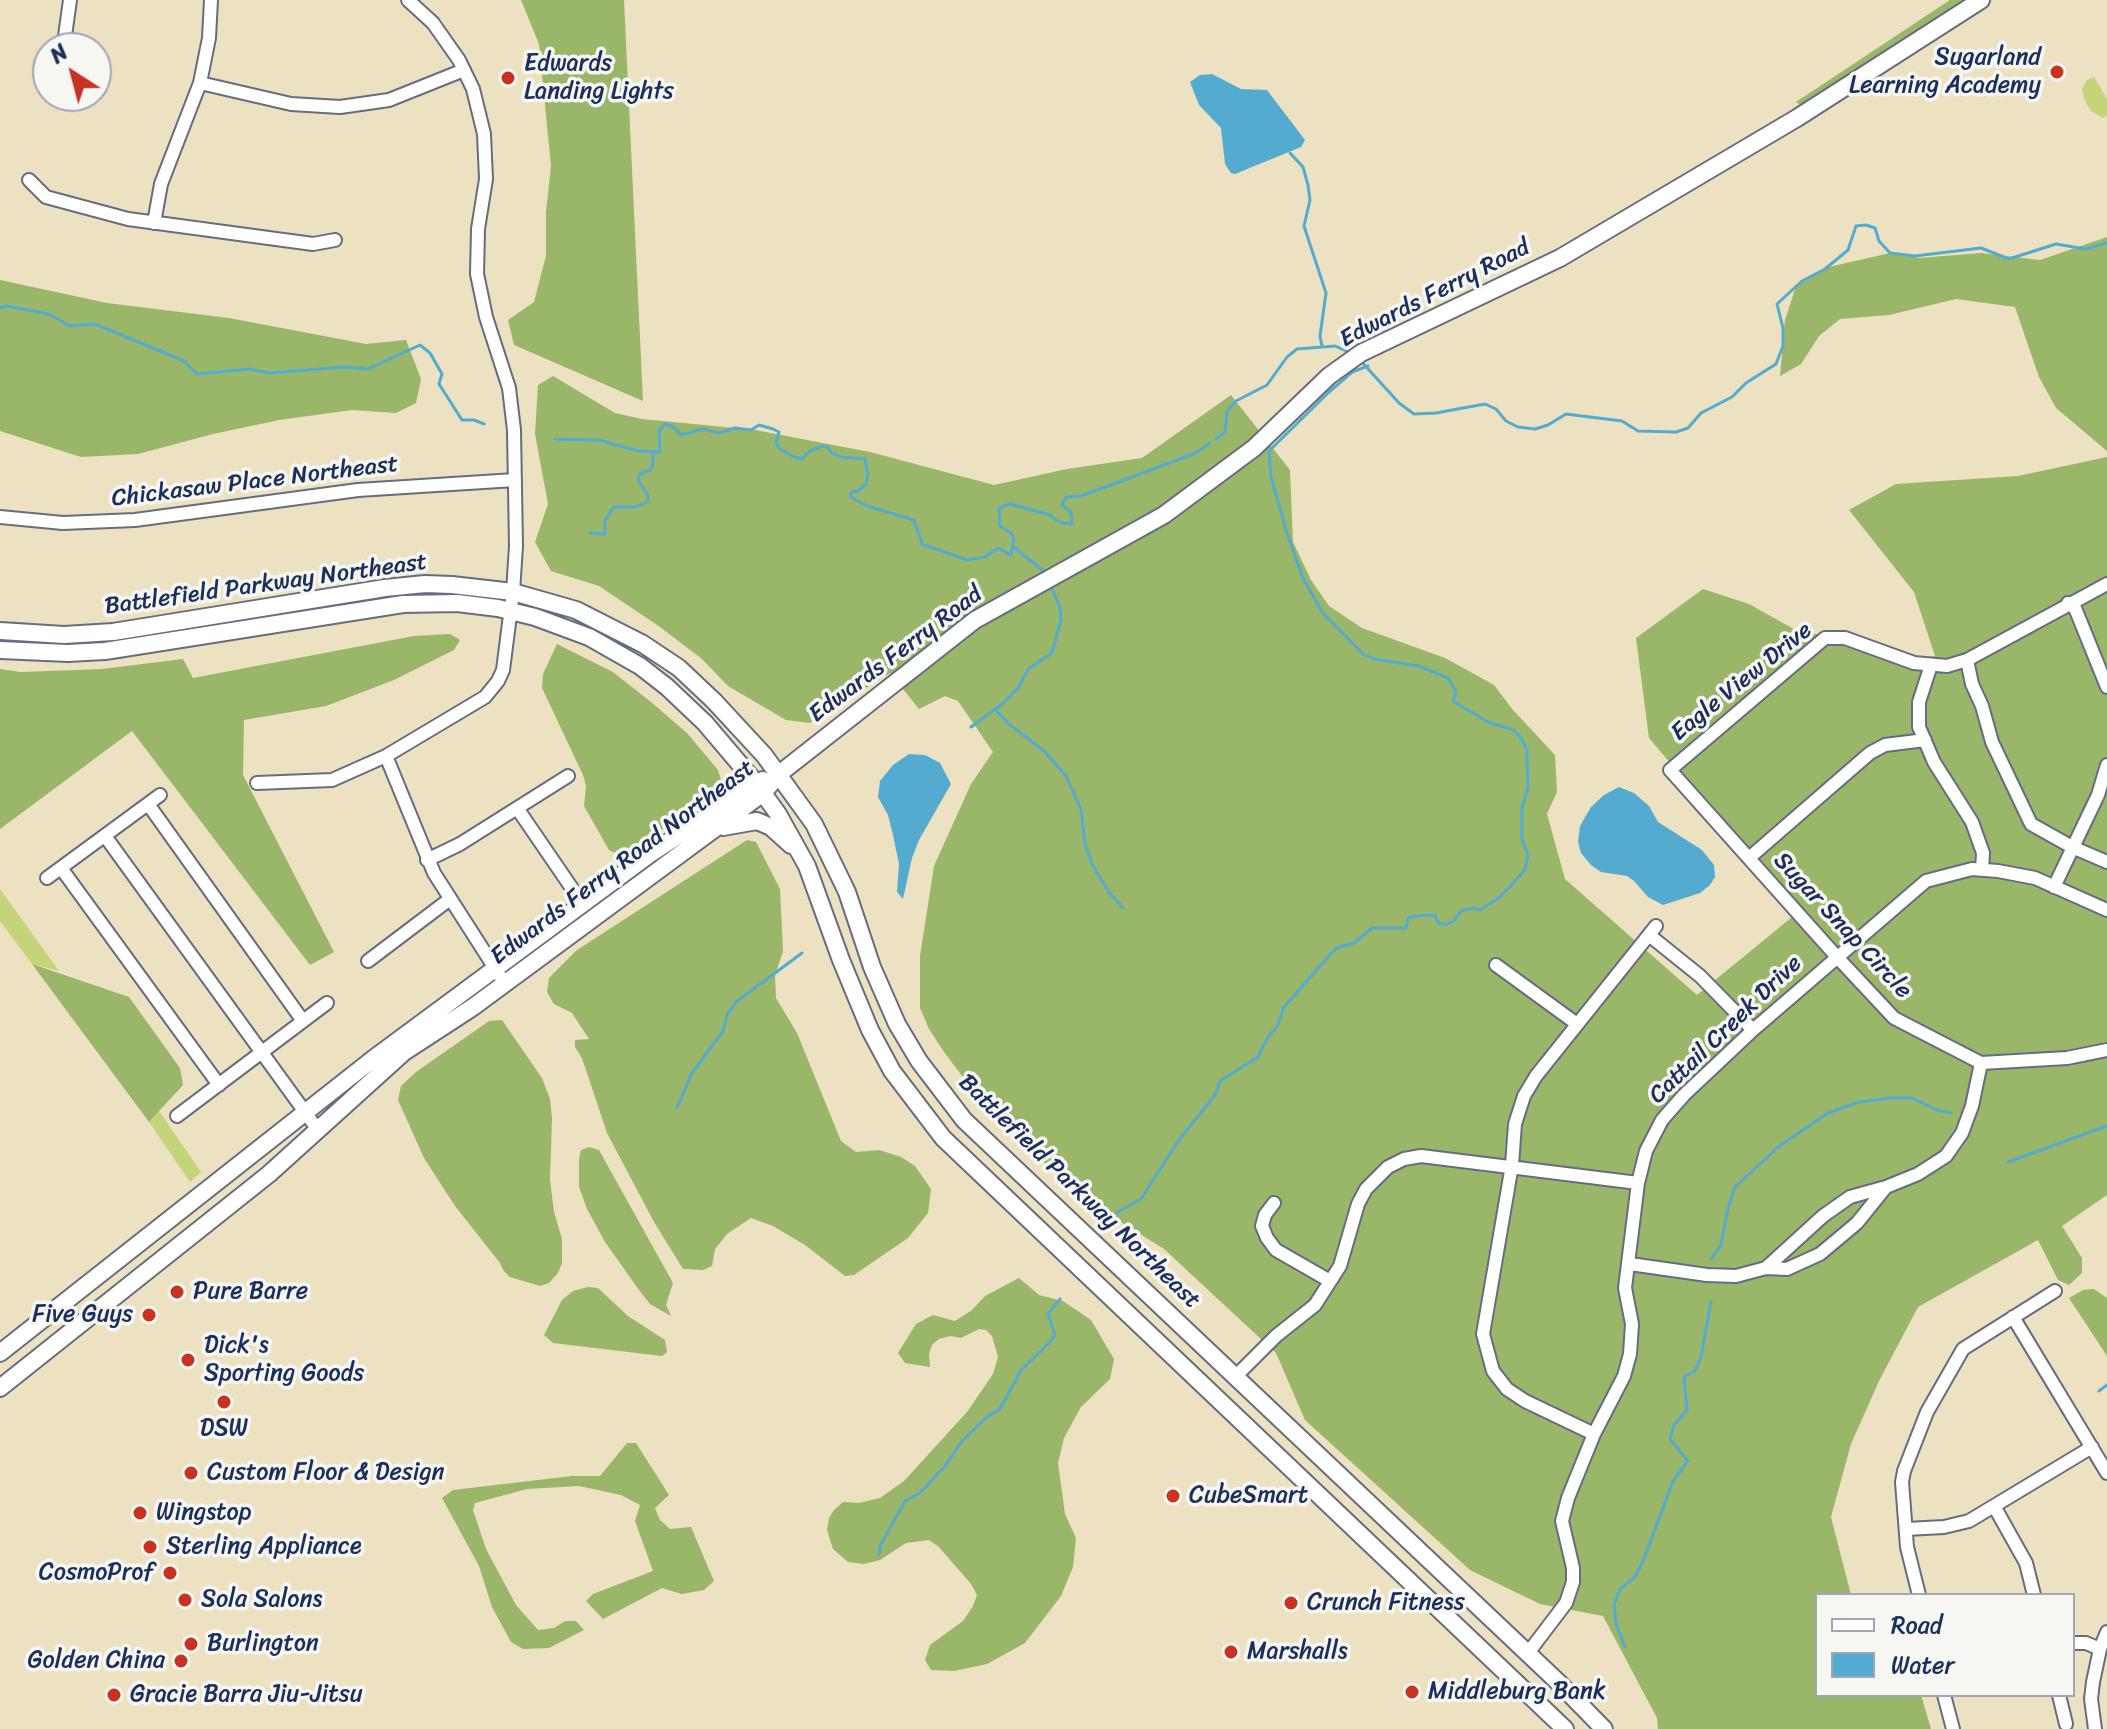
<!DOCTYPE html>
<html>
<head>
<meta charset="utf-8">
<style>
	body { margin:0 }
	#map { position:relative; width:2107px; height:1729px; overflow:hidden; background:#ece1c1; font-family:Sriracha,sans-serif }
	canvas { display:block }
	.legend { position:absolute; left:1815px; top:1593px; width:260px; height:104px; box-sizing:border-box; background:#f6f6f2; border:2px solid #9ea6b7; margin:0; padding:10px 14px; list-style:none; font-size:24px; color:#1b2f5e }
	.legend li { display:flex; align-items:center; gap:16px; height:40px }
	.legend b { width:40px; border:2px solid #9ea6b7 }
	.north { position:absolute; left:32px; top:32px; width:80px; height:80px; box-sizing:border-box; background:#f6f6f2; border:2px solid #9ea6b7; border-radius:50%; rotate:324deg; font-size:22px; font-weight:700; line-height:32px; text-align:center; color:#1b2f5e }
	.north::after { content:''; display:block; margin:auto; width:28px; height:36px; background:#c8321e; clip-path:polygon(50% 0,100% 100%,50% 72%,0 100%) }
</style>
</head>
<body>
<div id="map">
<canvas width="2107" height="1729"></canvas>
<ul class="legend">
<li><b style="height:10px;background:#fff"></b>Road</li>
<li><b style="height:22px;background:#53abd0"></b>Water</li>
</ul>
<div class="north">N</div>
</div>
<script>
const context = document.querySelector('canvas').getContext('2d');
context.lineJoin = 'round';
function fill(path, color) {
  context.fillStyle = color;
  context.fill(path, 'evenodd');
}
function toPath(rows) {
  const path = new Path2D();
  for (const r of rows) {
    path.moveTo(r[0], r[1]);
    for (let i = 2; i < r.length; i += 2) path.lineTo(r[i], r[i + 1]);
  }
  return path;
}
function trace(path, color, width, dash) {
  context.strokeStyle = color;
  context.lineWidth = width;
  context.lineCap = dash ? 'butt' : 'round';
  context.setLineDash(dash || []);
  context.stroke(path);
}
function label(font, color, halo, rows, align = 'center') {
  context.font = font + ' Sriracha,sans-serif';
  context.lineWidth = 7;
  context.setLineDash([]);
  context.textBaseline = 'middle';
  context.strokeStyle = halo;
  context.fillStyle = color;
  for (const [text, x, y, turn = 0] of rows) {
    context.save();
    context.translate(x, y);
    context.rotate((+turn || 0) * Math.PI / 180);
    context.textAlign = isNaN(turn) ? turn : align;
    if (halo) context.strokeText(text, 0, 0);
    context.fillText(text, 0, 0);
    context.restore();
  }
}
fill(toPath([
	[2094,77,2107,99,2107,116,2103,118,2091,111,2084,99,2082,89,2087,80],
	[0,889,59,971,32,964,0,921],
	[159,1111,201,1172,190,1182,149,1122]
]), '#c3d578');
fill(toPath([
	[521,0,624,0,643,401,514,345,508,320,534,302,546,256,546,212,551,166,539,44],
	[1950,0,1969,0,1802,106,1796,102],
	[2107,237,2107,451,2056,408,2039,377,2015,307,1956,299,1889,315,1840,319,1819,336,1801,364,1780,376,1785,320,1796,286,1829,267,1890,253,1919,258,1981,253,2040,260],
	[0,280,107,303,229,318,366,344,406,340,421,379,416,403,396,413,352,410,279,420,213,434,138,454,81,457,0,431],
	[553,376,615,413,642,419,755,430,870,452,994,485,1067,469,1142,458,1231,395,1290,470,1293,542,1311,580,1329,606,1362,628,1445,658,1494,685,1513,710,1555,755,1557,792,1547,814,1565,879,1697,995,1797,913,1649,738,1636,638,1703,589,1749,604,1799,632,1825,635,1905,660,1935,656,1914,592,1849,510,1896,484,2018,476,2107,457,2107,1195,2062,1226,2082,1258,2082,1273,2069,1285,2058,1280,2038,1240,1918,1307,1879,1381,1851,1444,1831,1517,1851,1595,1817,1595,1817,1695,1921,1695,1931,1729,1658,1729,1657,1718,1603,1616,1540,1604,1470,1570,1305,1420,1276,1353,1164,1249,1087,1201,1016,1137,972,1089,944,1052,929,1029,920,1008,920,956,934,866,971,784,993,752,958,701,945,696,919,709,890,673,810,723,786,720,728,686,702,659,660,627,599,586,551,571,535,542,548,504,535,434,538,385],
	[450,634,460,640,454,650,394,680,326,706,244,720,243,775,334,952,310,965,132,731,0,829,0,669,21,672,102,669,183,659,193,678,414,636],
	[557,644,613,672,651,702,687,733,718,770,721,780,714,789,640,847,619,855,609,850,584,806,586,786,583,775,542,688,543,674],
	[747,840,756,842,780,889,783,951,775,976,776,998,797,1033,841,1141,856,1152,879,1150,901,1157,915,1166,931,1189,928,1213,908,1238,854,1275,845,1276,805,1245,773,1226,751,1218,727,1234,715,1249,712,1266,703,1270,683,1269,654,1222,607,1133,582,1058,575,1047,575,1040,589,1039,572,1013,554,1004,547,992,549,978,577,950],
	[32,964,129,997,180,1068,183,1085,149,1122],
	[502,1020,542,1078,550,1099,552,1118,550,1179,554,1212,562,1239,562,1263,558,1273,549,1283,540,1286,510,1277,503,1270,500,1263,455,1206,424,1158,398,1100,401,1086,416,1072,489,1021],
	[589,1147,599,1150,673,1283,666,1305,671,1316,650,1304,639,1290,605,1242,587,1209,579,1187,579,1159,581,1150],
	[1019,1278,1039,1295,1063,1301,1091,1320,1114,1359,1110,1379,1081,1407,1064,1438,1058,1463,1065,1514,1076,1538,1073,1567,1061,1596,1025,1643,987,1664,954,1671,931,1670,925,1660,930,1645,963,1621,973,1606,977,1595,971,1584,939,1547,929,1540,906,1543,880,1560,864,1564,848,1562,833,1549,827,1530,829,1518,834,1510,843,1502,859,1503,880,1498,904,1481,967,1412,993,1374,998,1357,992,1336,986,1330,979,1329,961,1338,950,1336,939,1339,932,1345,929,1354,930,1367,905,1363,898,1353,916,1324,933,1315,955,1321,972,1310,985,1296],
	[588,1287,598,1288,628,1316,665,1340,667,1352,662,1356,553,1343,544,1335,562,1300,573,1291],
	[2094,1289,2107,1298,2107,1356,2069,1298,2083,1290],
	[627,1443,636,1443,669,1495,655,1508,660,1520,670,1529,691,1527,714,1581,704,1590,682,1594,662,1588,603,1619,586,1601,593,1594,653,1571,635,1521,640,1505,621,1495,579,1486,527,1489,475,1503,473,1510,486,1549,516,1605,538,1630,554,1628,565,1621,576,1621,584,1630,549,1648,523,1649,511,1642,492,1607,479,1566,442,1498,453,1490,572,1476,600,1476]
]), '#9ab668');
fill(toPath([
	[1212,74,1241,89,1267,90,1305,140,1301,147,1235,174,1231,173,1225,164,1221,128,1199,105,1190,82,1200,75],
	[909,754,925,755,940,763,951,784,919,840,912,858,903,899,897,892,899,864,893,835,888,815,878,797,880,781,893,765],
	[1619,787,1634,793,1649,806,1658,822,1702,850,1714,865,1715,877,1710,885,1700,893,1663,905,1648,897,1634,881,1627,876,1601,872,1591,865,1581,853,1578,842,1580,826,1591,807,1604,795]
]), '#53abd0');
trace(toPath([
	[1290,153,1303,167,1308,185,1310,200,1304,226,1326,293,1320,336,1322,346],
	[0,308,6,306,49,314,70,326,95,324,184,361,197,374,249,369,269,373,344,367,368,369,420,345,430,353,442,374,439,384,462,420,474,420,484,424],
	[1360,360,1399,403,1414,414,1436,413,1485,404,1496,409,1506,421,1518,427,1535,429,1548,425,1566,414,1622,421,1638,431,1676,432,1688,428,1701,413,1732,397,1746,383,1776,364,1783,346,1783,328,1777,304,1802,281,1825,269,1848,250,1856,226,1866,225,1875,228,1879,241,1890,253,1915,256,1981,248,2009,259,2056,244,2085,249,2107,243],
	[555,439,599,440,638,451,660,452,659,431,665,424,674,427,681,435,703,429,719,433,735,428,751,430,759,425,773,429,779,432,776,442,779,448,794,457,802,459,810,451,822,446,827,447,832,453,841,457,865,459,868,475,866,484,859,490,851,493,851,497,867,506,914,520,922,544,967,560,985,557,998,548,1011,555,1014,539,1011,533,1000,526,999,508,1010,504,1047,514,1062,523,1072,524,1071,512,1062,505,1066,497,1081,496,1196,453,1210,443],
	[1216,439,1225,432,1227,412,1236,401,1267,385,1287,357,1297,349,1335,346,1351,353],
	[590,533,605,534,605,520,614,507,636,507,647,502,648,495,638,480,640,474,650,470,653,464,653,452],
	[1014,547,1045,572],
	[995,709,1008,723,1045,752,1066,776,1081,809,1085,844,1093,866,1108,891,1123,908],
	[971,727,1002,704,1019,687,1028,669,1052,653,1061,620,1060,607,1052,589],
	[677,1108,692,1073,723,1031,727,1015,736,1002,802,953],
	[2008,1162,2107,1126],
	[1116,1213,1141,1199,1179,1140,1215,1095,1220,1081,1258,1057,1268,1037,1277,1027,1284,1007,1336,948,1354,943,1372,928,1406,928,1408,918,1414,916,1435,915,1438,923,1445,925,1454,921,1461,911,1473,908,1480,910,1500,897,1525,870,1528,855,1522,839,1522,808,1528,788,1527,760,1527,750,1521,738,1514,730,1488,722,1456,703,1453,700,1456,692,1448,678,1419,666,1374,659,1363,654,1322,612,1302,576,1287,533,1271,477,1269,451,1328,393,1352,372,1368,366],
	[1711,1259,1721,1245,1728,1208,1735,1187,1778,1147,1828,1113,1859,1102,1890,1098,1912,1098,1937,1110,1951,1113],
	[2099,1391,2107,1385],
	[879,1554,880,1546,905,1501,920,1493,945,1466,962,1441,987,1417,1000,1409,1021,1370,1050,1342,1055,1335,1048,1314,1060,1299],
	[1625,1647,1616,1624,1614,1604,1621,1588,1635,1577,1644,1559,1673,1481,1688,1461,1670,1439,1674,1425,1687,1410,1684,1377,1695,1371,1701,1357,1711,1302]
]), '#53abd0', 3);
const minor = toPath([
	[65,36,70,0],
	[200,83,291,104,340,107,389,100,464,70],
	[29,180,46,197,128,219,313,244,335,240],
	[154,223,161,184,200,83,209,38,211,0],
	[0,517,63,523,135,520,358,490,515,480],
	[2107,584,1967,660,1947,666,1914,663,1845,638,1825,638,1670,770,1837,957,1894,1018,1981,1063,2067,1058,2107,1050],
	[2068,603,2075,608,2107,687],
	[1967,660,1972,684,1982,706,1992,742,2031,824,2072,847,2107,862],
	[1931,665,1919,702,1919,727,1934,762,1972,822,1983,853,1982,870],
	[386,756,434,873,505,984],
	[257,783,332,780,386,756,485,697,498,681,503,670,513,592,516,546,514,430,509,388,486,317,477,274,478,229,486,179,484,134,473,89,459,60,433,23,408,0],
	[148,804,303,1021],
	[517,808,582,903],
	[105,836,318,1130],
	[1749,858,1870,753,1885,745,1925,740],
	[427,860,460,844,568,776],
	[61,868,219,1085],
	[47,878,160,795],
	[2054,887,2098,795,2107,765],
	[1649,935,1700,976,1753,1030],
	[368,961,450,899],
	[1496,965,1577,1024],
	[177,1116,327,1003],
	[1274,1203,1265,1215,1262,1226,1267,1238,1276,1250,1330,1281],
	[1630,1264,1707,1275,1736,1276,1766,1268,1823,1216,1850,1197,1886,1187,1918,1174,1946,1156,1962,1133,1972,1106,1981,1063],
	[1766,1268,1787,1269,1820,1254,1857,1223,1886,1187],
	[2013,1317,2107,1473],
	[1235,1377,1276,1336,1315,1305,1340,1266,1358,1204,1366,1189,1388,1167,1404,1159,1421,1156,1638,1183],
	[1594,1434,1525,1401,1507,1389,1493,1371,1483,1334,1512,1165,1515,1124,1524,1096,1536,1076,1656,926],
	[1994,1506,2026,1563,2034,1595],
	[1906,1529,1944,1527,1969,1521,2092,1447],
	[1919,1595,1907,1547,1902,1482,1904,1471,1927,1412,1963,1349,2055,1291],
	[2073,1643,2086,1643,2100,1649],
	[1528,1653,1566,1603,1573,1582,1573,1568,1562,1521,1568,1498,1594,1434,1624,1376,1630,1354,1632,1324,1625,1288,1638,1183,1646,1151,1662,1120,1684,1095,1753,1030,1926,881,1972,869,1998,871,2035,878,2107,910],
	[1944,1695,1953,1729],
	[2059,1695,2066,1724],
	[2095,1729,2091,1699,2093,1682,2100,1649,2107,1632]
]);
const major = toPath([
	[0,631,64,635,113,632,385,588,425,584,452,585,513,592,576,610,643,644,679,668,714,701,764,755,814,824,847,892,872,967,897,1024,919,1061,964,1120,1558,1682,1604,1729],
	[0,650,68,653,105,651,403,604,457,603,498,608,535,617,589,637,640,666,667,687,705,723,755,782,778,814,807,866,841,960,870,1030,892,1071,943,1138,1565,1729],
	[723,827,757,821,771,827,791,845],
	[0,1353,373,1059,650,854,763,780],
	[0,1388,269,1174,404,1052,473,1007,763,793,779,774,975,620,1164,515,1254,448,1329,376,1361,353,1560,258,1797,118,1981,0]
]);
trace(minor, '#646d81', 16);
trace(major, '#646d81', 20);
trace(minor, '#fff', 12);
trace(major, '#fff', 16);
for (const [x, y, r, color] of [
	[2057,72,8,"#c8321e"],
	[508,78,8,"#c8321e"],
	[177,1292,8,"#c8321e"],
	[149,1315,8,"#c8321e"],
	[188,1360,8,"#c8321e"],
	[224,1402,8,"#c8321e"],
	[191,1473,8,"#c8321e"],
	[1173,1496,8,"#c8321e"],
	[140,1513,8,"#c8321e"],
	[150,1547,8,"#c8321e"],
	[170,1573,8,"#c8321e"],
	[185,1600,8,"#c8321e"],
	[1291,1603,8,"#c8321e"],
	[191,1644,8,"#c8321e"],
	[1231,1652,8,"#c8321e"],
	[181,1661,8,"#c8321e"],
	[1412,1692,8,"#c8321e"],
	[114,1695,8,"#c8321e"]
]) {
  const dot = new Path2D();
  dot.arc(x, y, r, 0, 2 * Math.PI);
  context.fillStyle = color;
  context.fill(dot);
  trace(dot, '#f6f6f2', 3);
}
label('24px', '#1b2f5e', '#f6f6f2', [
	["Sugarland",2041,58,"right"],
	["Learning Academy",2041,86,"right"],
	["Edwards",524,64],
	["Landing Lights",524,92],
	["Pure Barre",193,1292],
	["Five Guys",133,1315,"right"],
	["Dick's",204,1346],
	["Sporting Goods",204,1374],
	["DSW",224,1429,"center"],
	["Custom Floor & Design",207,1473],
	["CubeSmart",1189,1496],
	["Wingstop",156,1513],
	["Sterling Appliance",166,1547],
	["CosmoProf",154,1573,"right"],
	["Sola Salons",201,1600],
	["Crunch Fitness",1307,1603],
	["Burlington",207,1644],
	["Marshalls",1247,1652],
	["Golden China",165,1661,"right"],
	["Middleburg Bank",1428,1692],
	["Gracie Barra Jiu-Jitsu",130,1695]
], 'left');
label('24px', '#1b2f5e', '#f6f6f2', [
	["Edwards Ferry Road",1435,294,-27],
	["Chickasaw Place Northeast",255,482,-7],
	["Battlefield Parkway Northeast",266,585,-8],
	["Edwards Ferry Road",896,655,-37],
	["Eagle View Drive",1742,682,-39],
	["Edwards Ferry Road Northeast",623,863,-37],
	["Sugar Snap Circle",1842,926,47],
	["Cattail Creek Drive",1726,1030,-44],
	["Battlefield Parkway Northeast",1079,1192,44]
]);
</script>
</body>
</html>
